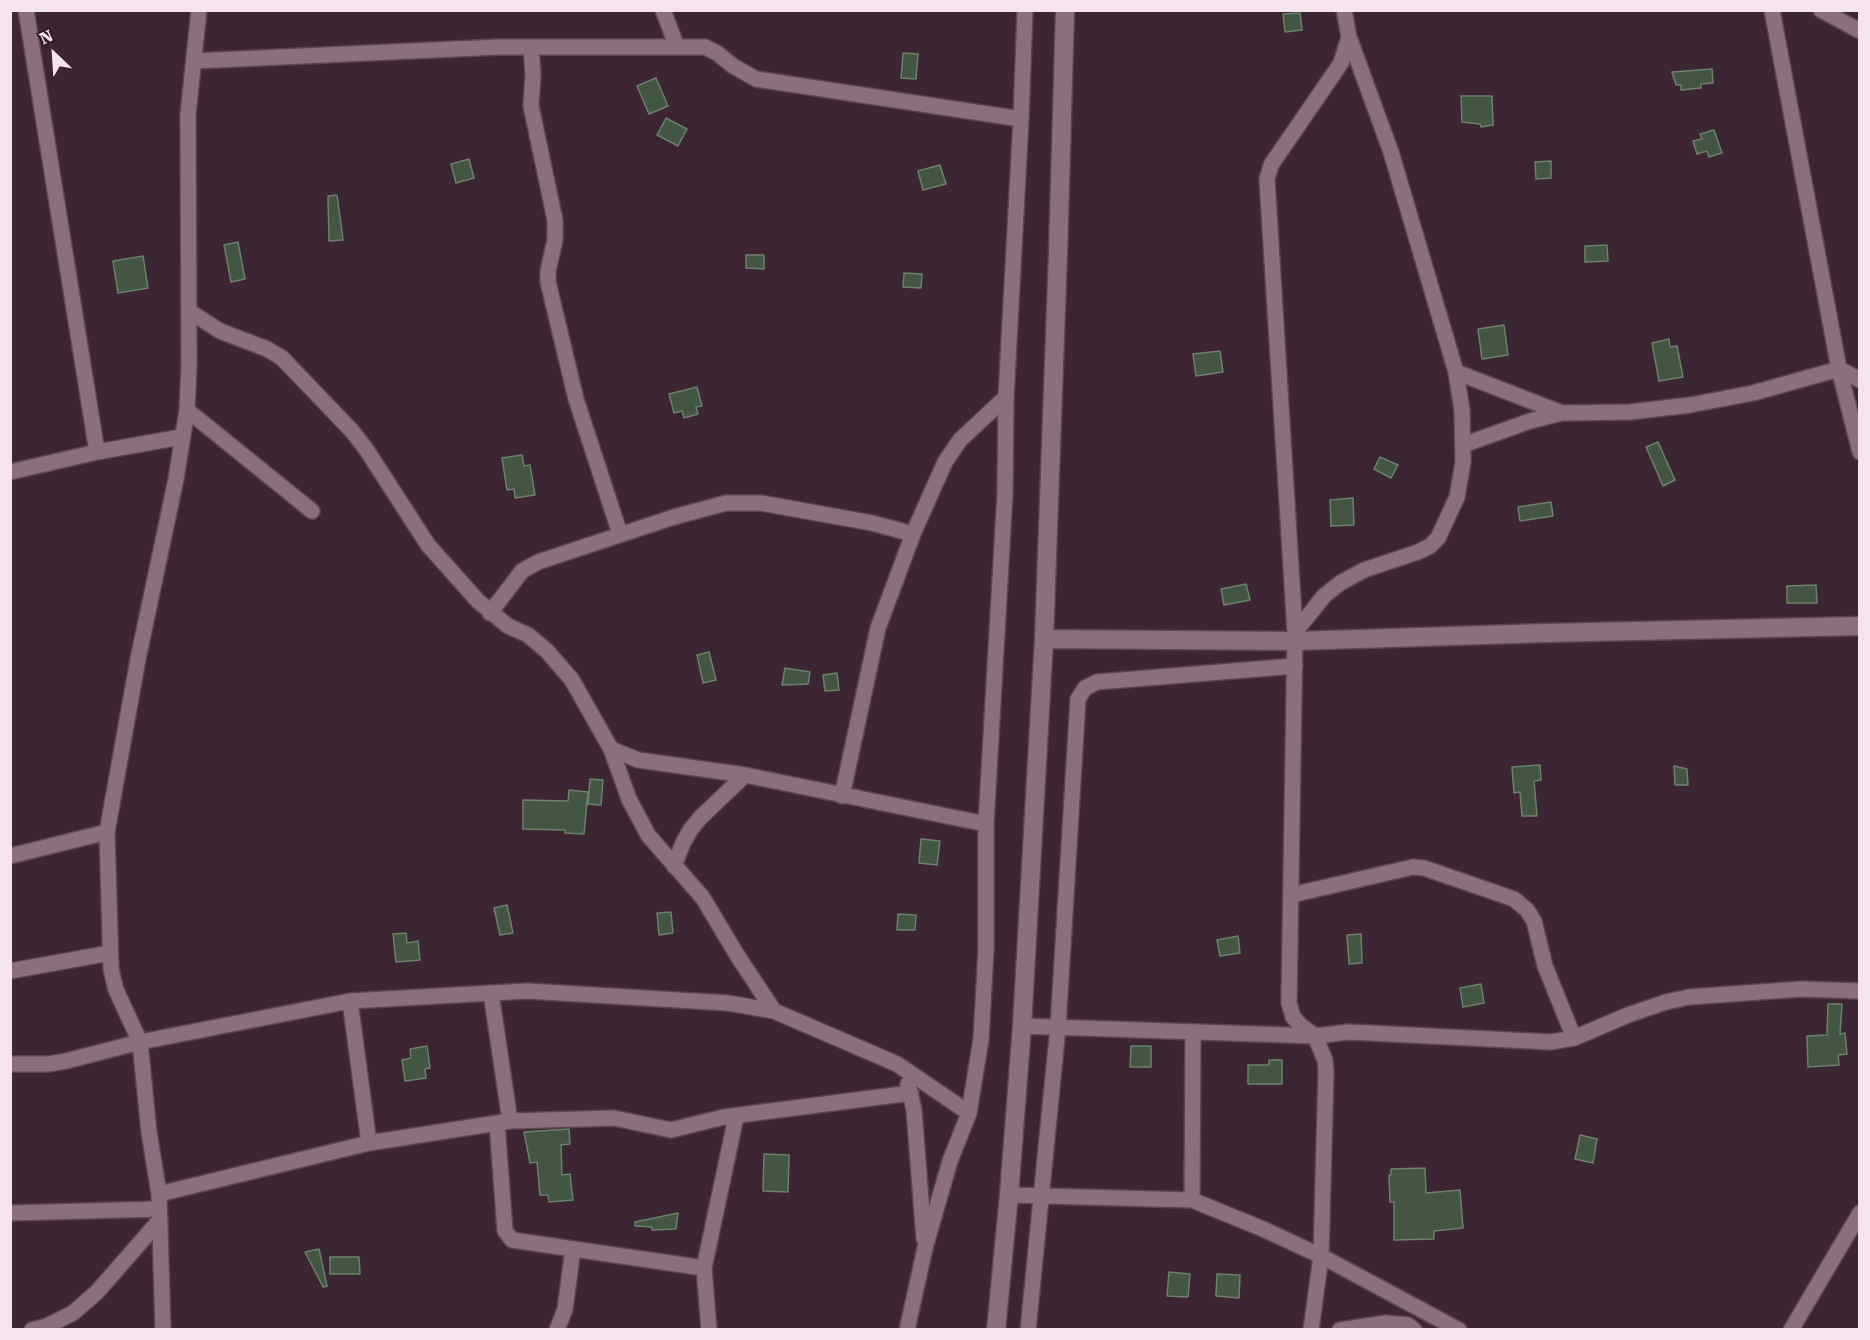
<!DOCTYPE html>
<html>
<head>
<meta charset="utf-8">
<style>
	body { margin:0 }
	#map { position:relative; width:1870px; height:1340px; overflow:hidden; background:#3d2633; font-family:"Roboto Serif",serif }
	canvas { display:block }
	.frame { position:absolute; inset:0; border:12px solid #f4e4ed; pointer-events:none }
	.north { position:absolute; left:24px; top:24px; width:60px; height:60px; -webkit-text-stroke:4px #321c29; paint-order:stroke; rotate:335deg; font-size:16px; font-weight:700; line-height:24px; text-align:center; color:#f4e4ed }
	.north::after { content:''; display:block; margin:auto; width:21px; height:27px; background:#f4e4ed; clip-path:polygon(50% 0,100% 100%,50% 72%,0 100%) }
</style>
</head>
<body>
<div id="map">
<canvas width="1870" height="1340"></canvas>
<div class="frame"></div>
<div class="north">N</div>
</div>
<script>
const context = document.querySelector('canvas').getContext('2d');
context.lineJoin = 'round';
function fill(path, color) {
  context.fillStyle = color;
  context.fill(path, 'evenodd');
}
function toPath(rows) {
  const path = new Path2D();
  for (const r of rows) {
    path.moveTo(r[0], r[1]);
    for (let i = 2; i < r.length; i += 2) path.lineTo(r[i], r[i + 1]);
  }
  return path;
}
function trace(path, color, width, dash) {
  context.strokeStyle = color;
  context.lineWidth = width;
  context.lineCap = dash ? 'butt' : 'round';
  context.setLineDash(dash || []);
  context.stroke(path);
}
const building = toPath([
	[1300,13,1302,30,1285,32,1283,14,1300,13],
	[903,53,918,54,916,79,901,78,903,53],
	[1712,69,1713,83,1701,84,1701,88,1681,90,1681,85,1676,85,1672,72,1712,69],
	[656,78,668,106,649,114,637,86,656,78],
	[1461,96,1492,96,1493,125,1481,127,1480,124,1462,122,1461,96],
	[666,118,687,129,678,146,657,135,666,118],
	[1714,130,1722,153,1709,157,1707,151,1697,154,1693,141,1702,139,1700,134,1714,130],
	[469,159,474,178,456,183,451,164,469,159],
	[1551,161,1551,178,1536,179,1535,162,1551,161],
	[940,165,946,184,923,190,918,171,940,165],
	[337,195,343,240,329,241,328,196,337,195],
	[238,242,245,279,231,282,224,245,238,242],
	[1607,245,1608,261,1585,262,1585,246,1607,245],
	[746,255,764,255,764,269,746,268,746,255],
	[143,256,148,288,118,293,113,261,143,256],
	[904,273,922,274,921,288,903,287,904,273],
	[1504,325,1508,355,1482,359,1478,329,1504,325],
	[1669,339,1670,347,1677,346,1683,377,1659,381,1652,343,1669,339],
	[1220,351,1223,372,1196,376,1193,354,1220,351],
	[697,387,702,406,696,407,698,414,684,418,682,411,674,413,669,394,697,387],
	[1658,442,1675,480,1663,486,1646,447,1658,442],
	[522,455,524,466,530,465,535,495,515,498,514,489,507,490,502,458,522,455],
	[1380,457,1398,465,1391,478,1374,469,1380,457],
	[1353,498,1354,525,1331,526,1330,500,1353,498],
	[1551,502,1553,516,1520,521,1518,507,1551,502],
	[1246,584,1250,600,1224,605,1221,589,1246,584],
	[1816,585,1817,603,1787,603,1787,586,1816,585],
	[709,652,716,680,703,683,697,655,709,652],
	[785,668,810,672,808,684,782,685,785,668],
	[837,673,839,690,825,691,823,675,837,673],
	[1540,765,1541,780,1534,781,1537,816,1522,816,1520,792,1514,793,1512,767,1540,765],
	[1674,766,1687,769,1688,785,1675,785,1674,766],
	[590,779,603,780,601,805,588,804,590,779],
	[569,790,588,792,584,834,565,833,565,830,523,829,523,800,568,801,569,790],
	[921,839,940,841,937,865,919,863,921,839],
	[507,905,513,933,500,935,494,908,507,905],
	[671,912,673,933,659,935,657,913,671,912],
	[898,914,916,915,915,930,897,930,898,914],
	[406,933,407,943,418,941,420,960,396,962,393,934,406,933],
	[1361,934,1362,963,1349,964,1347,935,1361,934],
	[1238,936,1240,953,1220,956,1217,940,1238,936],
	[1481,984,1484,1003,1463,1007,1460,988,1481,984],
	[1828,1004,1842,1004,1840,1034,1845,1033,1847,1054,1838,1055,1839,1065,1808,1067,1807,1036,1827,1035,1828,1004],
	[427,1046,430,1068,425,1069,426,1078,405,1081,402,1060,411,1058,410,1049,427,1046],
	[1131,1046,1151,1046,1151,1067,1130,1067,1131,1046],
	[1269,1060,1282,1060,1282,1084,1248,1084,1248,1065,1269,1065,1269,1060],
	[569,1129,570,1144,561,1145,562,1175,570,1174,573,1200,549,1202,548,1195,540,1195,537,1162,530,1163,524,1132,569,1129],
	[1580,1135,1597,1139,1593,1163,1575,1159,1580,1135],
	[764,1154,789,1155,788,1192,763,1191,764,1154],
	[1425,1168,1426,1193,1460,1190,1463,1228,1434,1231,1434,1239,1394,1240,1394,1202,1390,1202,1389,1175,1391,1175,1391,1169,1425,1168],
	[678,1213,676,1229,652,1230,652,1227,635,1226,635,1222,678,1213],
	[319,1249,327,1286,323,1287,305,1252,319,1249],
	[330,1257,359,1257,360,1274,330,1274,330,1257],
	[1169,1272,1190,1274,1188,1297,1167,1296,1169,1272],
	[1217,1274,1240,1275,1239,1298,1216,1296,1217,1274]
]);
fill(building, '#425642');
trace(building, '#6c816b', 1.5);
const street = toPath([
	[26,10,97,452],
	[663,10,677,47],
	[1772,10,1839,369,1860,452],
	[1821,10,1860,31],
	[1349,37,1391,152,1456,372,1562,413,1630,412,1690,405,1753,393,1839,369,1860,380],
	[531,47,533,75,531,106,555,220,555,240,548,271,548,282,576,399,620,534],
	[194,61,499,47,705,47,717,53,733,66,756,79,1021,119],
	[189,311,220,331,267,349,282,358,352,431,366,449,428,545,478,601,508,626,528,635,547,651,572,680,611,749,638,760,745,775,986,824],
	[187,410,312,511],
	[1463,445,1530,421,1562,413],
	[10,472,97,452,181,437],
	[490,613,522,571,538,562,674,517,726,503,761,503,872,523,913,534],
	[1295,632,1324,596,1340,583,1364,570,1418,552,1430,546,1438,538,1457,497,1463,462,1462,410,1456,372],
	[611,749,629,799,648,835,703,898,737,955,774,1011],
	[842,796,878,628,913,534,945,462,960,440,1006,397],
	[10,856,107,832],
	[674,866,683,843,691,829,701,817,745,775],
	[1291,895,1413,867,1424,868,1514,899,1527,910,1534,921,1545,966,1574,1038],
	[10,971,110,953],
	[491,993,510,1121],
	[350,1001,369,1143],
	[1022,1026,1315,1036,1349,1032,1551,1042,1574,1038,1628,1015,1666,1002,1689,997,1802,989,1860,991],
	[10,1064,49,1064,66,1061,140,1042,350,1001,527,991,728,1003,774,1011,897,1064,969,1113],
	[908,1084,914,1110,924,1239],
	[497,1123,505,1231,512,1240,704,1268],
	[159,1194,369,1143,510,1121,614,1118,671,1130,724,1117,911,1093],
	[1009,1195,1192,1200,1263,1229,1321,1256,1459,1330],
	[1192,1200,1193,1033],
	[10,1213,159,1209],
	[32,1330,47,1326,73,1313,97,1292,160,1220],
	[163,1330,159,1194,149,1132,140,1042,116,990,111,969,107,832,138,659,176,479,187,410,189,365,188,114,199,10],
	[557,1330,565,1309,573,1249],
	[709,1330,704,1268,736,1117],
	[907,1330,925,1248,950,1161,969,1113,981,1039,986,950,986,824,1005,493,1006,397,1021,119,1025,10],
	[1028,1330,1058,1027,1078,699,1085,688,1097,682,1295,666],
	[1311,1330,1321,1256,1326,1072,1325,1060,1315,1036,1300,1025,1293,1017,1289,1003,1295,632,1267,179,1271,165,1341,63,1349,37,1344,10],
	[1340,1330,1386,1323,1408,1325,1414,1330],
	[1791,1330,1860,1213]
]);
const secondary = toPath([
	[1044,639,1295,641,1546,633,1860,626],
	[996,1330,1009,1195,1022,1026,1044,639,1058,253,1065,10]
]);
trace(street, '#594652', 18);
trace(secondary, '#594652', 21);
trace(street, '#8b6f7f', 15);
trace(secondary, '#8b6f7f', 18);
</script>
</body>
</html>
